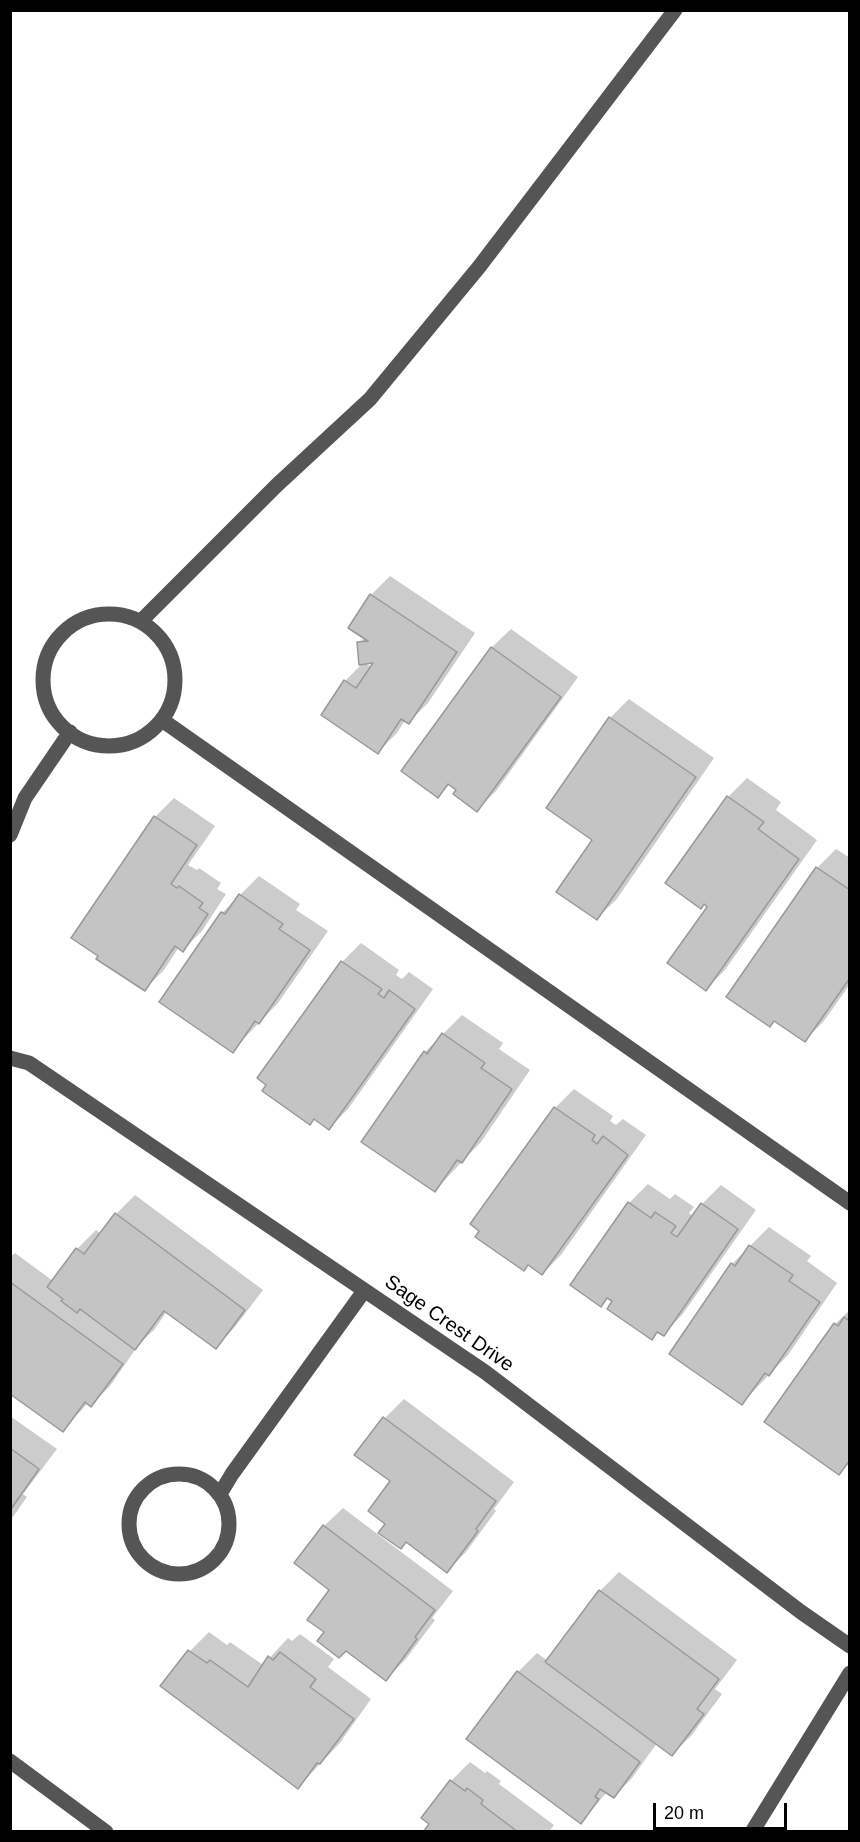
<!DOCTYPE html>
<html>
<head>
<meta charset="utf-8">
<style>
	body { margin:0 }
	#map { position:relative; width:860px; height:1842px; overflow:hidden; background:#fff; font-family:Arial,sans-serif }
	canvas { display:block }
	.frame { position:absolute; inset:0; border:12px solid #000; pointer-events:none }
	.scale { position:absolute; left:653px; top:1803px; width:134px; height:27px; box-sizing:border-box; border:3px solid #000; border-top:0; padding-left:8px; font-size:18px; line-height:21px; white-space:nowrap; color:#000; -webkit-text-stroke:4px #fff; paint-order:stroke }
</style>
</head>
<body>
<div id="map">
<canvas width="860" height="1842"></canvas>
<div class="frame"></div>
<div class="scale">20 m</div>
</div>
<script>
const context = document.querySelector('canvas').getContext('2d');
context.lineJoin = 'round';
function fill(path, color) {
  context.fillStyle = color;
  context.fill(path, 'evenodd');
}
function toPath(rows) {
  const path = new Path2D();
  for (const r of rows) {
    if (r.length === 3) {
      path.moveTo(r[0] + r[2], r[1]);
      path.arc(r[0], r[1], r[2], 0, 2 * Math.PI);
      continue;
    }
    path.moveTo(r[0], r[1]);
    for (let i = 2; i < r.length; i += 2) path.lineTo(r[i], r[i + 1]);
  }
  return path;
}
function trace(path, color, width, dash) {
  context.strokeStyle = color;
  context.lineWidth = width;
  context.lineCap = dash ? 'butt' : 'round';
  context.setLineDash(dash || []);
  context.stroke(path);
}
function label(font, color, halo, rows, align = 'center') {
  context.font = font + ' Arial,sans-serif';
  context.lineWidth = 5;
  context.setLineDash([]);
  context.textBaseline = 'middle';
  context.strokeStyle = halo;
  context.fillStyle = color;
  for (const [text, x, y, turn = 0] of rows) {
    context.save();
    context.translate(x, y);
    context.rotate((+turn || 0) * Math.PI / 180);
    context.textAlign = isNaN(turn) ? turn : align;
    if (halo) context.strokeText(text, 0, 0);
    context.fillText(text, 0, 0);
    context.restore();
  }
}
fill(toPath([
	[390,576,475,633,428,703,409,722,405,720,397,733,378,752,345,681,363,663,359,643,365,637,350,627,371,595],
	[375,662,372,667,364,663],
	[511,629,578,677,496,791,477,810,450,784,438,796,403,770,492,647],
	[629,699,714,758,616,900,597,918,594,839,548,808,610,718],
	[747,778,781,802,776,810,817,840,725,970,706,989,709,906,728,797],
	[174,798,215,826,188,865,197,870,199,868,221,883,217,889,226,894,202,931,183,950,179,947,164,970,145,989,100,955,74,938,155,817],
	[836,849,850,858,850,984,824,1021,805,1040,817,868],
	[259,876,300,904,296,910,328,931,278,1003,232,1051,222,913],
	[361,943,399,970,396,975,402,979,409,972,433,989,348,1109,329,1128,342,962],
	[462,1015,503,1043,499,1049,530,1070,481,1142,435,1190,425,1052],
	[574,1089,613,1116,610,1121,616,1125,623,1119,646,1135,561,1255,542,1274,472,1224,555,1108],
	[648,1184,670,1199,675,1194,694,1207,689,1213,693,1217,702,1204,721,1185,756,1210,682,1315,663,1334,658,1331,651,1338,609,1297,601,1305,629,1203],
	[135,1195,263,1290,234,1328,216,1347,167,1311,154,1330,139,1344,110,1386,91,1405,88,1403,63,1430,10,1392,10,1257,15,1253,53,1281,77,1249,96,1230,101,1234,116,1214],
	[769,1227,811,1256,807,1261,837,1283,788,1355,742,1403,732,1264],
	[850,1310,850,1462,839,1473,766,1422,835,1324],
	[404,1399,514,1482,494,1509,496,1511,466,1552,447,1571,407,1541,401,1547,387,1523,392,1480,357,1454,385,1418],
	[10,1416,57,1449,23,1494,27,1497,10,1521],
	[343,1508,453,1591,432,1618,435,1620,405,1660,386,1679,326,1632,331,1590,324,1526],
	[619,1572,737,1660,715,1689,722,1694,691,1736,672,1754,657,1743,632,1778,614,1797,607,1792,581,1822,518,1672,537,1653,548,1661,600,1591],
	[209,1632,227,1645,230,1642,263,1665,288,1638,292,1641,300,1634,334,1659,328,1667,371,1699,339,1744,298,1787,162,1686,190,1651],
	[470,1762,485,1773,487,1771,501,1781,499,1784,554,1825,549,1832,425,1832,451,1781]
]), '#0003');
const building = toPath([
	[370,594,457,652,409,724,401,719,378,754,321,715,344,680,356,688,373,663,359,665,357,642,368,641,348,628,370,594],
	[491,647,561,697,477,812,453,794,456,790,448,784,438,798,401,771,491,647],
	[609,717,696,777,597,920,556,892,592,840,546,808,609,717],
	[727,796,764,822,758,829,799,859,706,991,667,963,707,907,704,904,701,909,665,883,727,796],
	[154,816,197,845,171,884,177,888,179,886,203,903,199,908,208,914,183,952,175,946,145,991,96,959,98,956,71,938,154,816],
	[816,867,850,890,850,978,805,1042,774,1021,770,1027,726,997,816,867],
	[239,894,283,924,279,929,310,950,259,1024,255,1021,233,1053,159,1002,221,912,225,914,239,894],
	[341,961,382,989,378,994,384,998,389,990,415,1009,329,1130,314,1119,310,1125,262,1091,266,1085,257,1078,341,961],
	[442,1033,485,1063,481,1068,512,1089,462,1163,457,1160,435,1192,361,1142,424,1051,427,1054,442,1033],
	[554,1107,595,1135,592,1140,597,1144,603,1136,628,1155,542,1275,528,1265,524,1271,475,1237,479,1231,470,1224,554,1107],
	[628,1202,651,1218,655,1212,676,1226,671,1233,677,1237,701,1203,738,1229,664,1336,657,1332,652,1340,607,1309,612,1301,607,1298,601,1307,570,1285,628,1202],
	[115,1213,245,1310,216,1349,164,1311,135,1350,80,1309,77,1313,61,1301,63,1299,47,1287,76,1248,84,1254,115,1213],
	[749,1245,793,1275,789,1281,820,1302,769,1376,765,1373,742,1405,669,1354,731,1263,735,1266,749,1245],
	[10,1282,123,1364,91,1407,85,1402,63,1432,10,1394,10,1282],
	[844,1317,850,1321,850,1460,839,1475,764,1422,834,1323,838,1326,844,1317],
	[383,1417,496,1501,476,1529,478,1531,447,1573,406,1542,401,1549,378,1533,385,1524,368,1511,390,1481,354,1455,383,1417],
	[10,1448,39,1469,11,1509,10,1508,10,1448],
	[323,1525,435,1610,415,1637,417,1639,386,1681,346,1651,339,1658,317,1641,324,1632,307,1620,329,1590,294,1563,323,1525],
	[599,1590,719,1679,697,1709,704,1714,672,1756,545,1662,599,1590],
	[188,1650,207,1663,210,1660,248,1687,268,1656,273,1660,280,1652,316,1679,310,1687,354,1719,320,1764,317,1763,298,1789,160,1686,188,1650],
	[517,1671,640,1762,614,1798,600,1789,595,1797,599,1799,581,1824,466,1739,517,1671],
	[450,1780,465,1791,467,1788,483,1800,481,1804,518,1832,423,1832,429,1824,421,1818,450,1780]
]);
fill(building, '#c4c4c4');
trace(building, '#999', 1.5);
trace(toPath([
	[109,680,66],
	[141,621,277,485,370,399,479,267,675,10],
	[162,720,850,1203],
	[10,835,25,798,70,732],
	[10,1058,29,1063,485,1372,801,1612,850,1646],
	[179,1524,50],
	[220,1494,232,1474,364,1291],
	[10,1761,106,1832],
	[752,1832,850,1673]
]), '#555', 15);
label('20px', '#000', '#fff', [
	["Sage Crest Drive",449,1324,35]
]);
</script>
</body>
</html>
